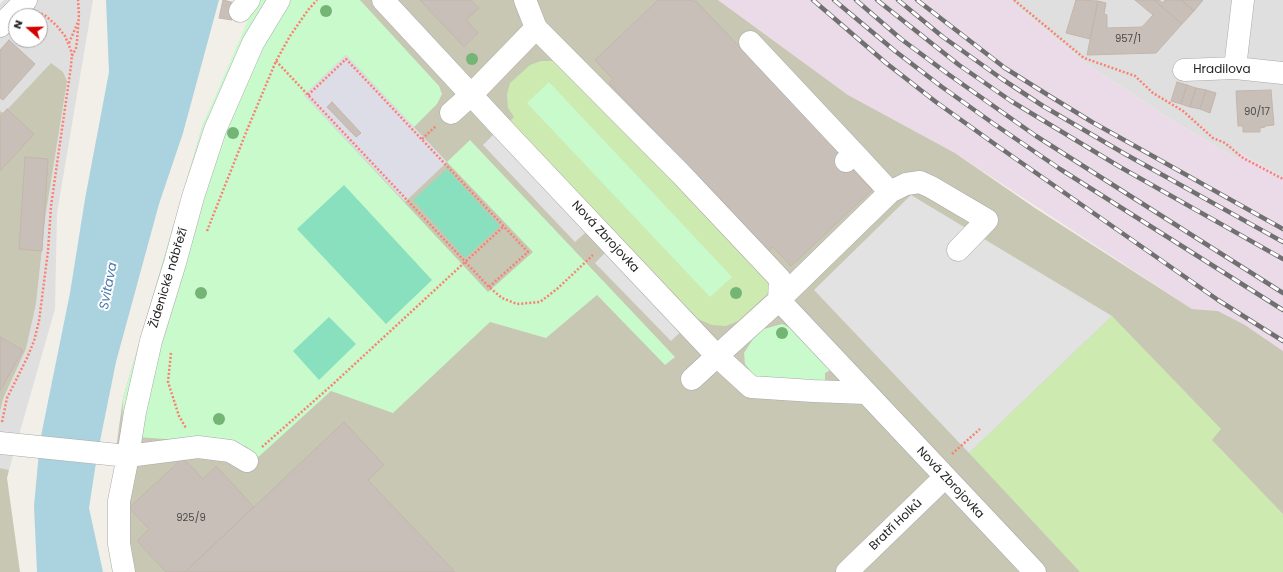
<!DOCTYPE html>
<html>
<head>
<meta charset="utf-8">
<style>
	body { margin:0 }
	#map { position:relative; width:1283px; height:572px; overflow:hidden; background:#f2efe9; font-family:Poppins,sans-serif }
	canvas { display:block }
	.north { position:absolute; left:8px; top:8px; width:40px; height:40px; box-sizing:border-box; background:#fff; border:1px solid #a7a7a7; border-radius:50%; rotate:290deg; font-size:11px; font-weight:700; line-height:16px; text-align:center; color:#222 }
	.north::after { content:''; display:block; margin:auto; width:14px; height:18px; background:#d40000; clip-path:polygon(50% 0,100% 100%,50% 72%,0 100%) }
</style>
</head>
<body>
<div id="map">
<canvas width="1283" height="572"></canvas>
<div class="north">N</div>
</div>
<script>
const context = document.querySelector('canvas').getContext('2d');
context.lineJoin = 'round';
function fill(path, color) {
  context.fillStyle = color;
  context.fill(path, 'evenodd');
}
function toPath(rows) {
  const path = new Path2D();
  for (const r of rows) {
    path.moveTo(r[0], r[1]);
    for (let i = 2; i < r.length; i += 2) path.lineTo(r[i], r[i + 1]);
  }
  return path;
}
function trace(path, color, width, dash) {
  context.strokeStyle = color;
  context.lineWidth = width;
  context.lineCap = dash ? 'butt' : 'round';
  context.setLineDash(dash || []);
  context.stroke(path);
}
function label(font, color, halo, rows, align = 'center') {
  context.font = font + ' Poppins,sans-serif';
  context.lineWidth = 4;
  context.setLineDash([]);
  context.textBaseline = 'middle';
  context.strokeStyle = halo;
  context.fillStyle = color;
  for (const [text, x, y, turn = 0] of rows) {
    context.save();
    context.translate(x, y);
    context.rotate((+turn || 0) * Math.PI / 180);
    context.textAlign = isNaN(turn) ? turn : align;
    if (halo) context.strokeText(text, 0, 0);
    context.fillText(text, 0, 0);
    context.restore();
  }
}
fill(toPath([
	[4,0,93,0,57,213,55,309,9,470,0,468,0,412,3,399,26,349,36,304,46,212,4,113,0,111,0,4],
	[16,16,40,16,40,40,16,40],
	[1009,0,1283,0,1283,177,1241,153,1237,159,1162,114,1085,63]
]), '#e0dfdf');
fill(toPath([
	[718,0,1009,0,1085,63,1162,114,1237,159,1241,153,1283,177,1283,351,1245,325,1218,311,1192,309,955,153,848,95]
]), '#ebdbe8');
fill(toPath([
	[260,0,718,0,848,95,955,153,1035,208,1192,309,1218,311,1245,325,1283,351,1283,572,121,572,114,532,115,456,123,398,203,124],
	[51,63,63,72,67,81,46,212,36,304,26,349,3,399,0,412,0,111,4,113],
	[0,468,9,470,7,478,20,572,0,572]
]), '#c7c7b4');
fill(toPath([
	[541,61,554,61,568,68,776,286,738,321,726,326,712,325,698,319,510,121,514,117,508,108,507,95,510,83,530,65],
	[1112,316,1221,429,1212,440,1283,514,1283,572,1080,572,969,453]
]), '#cdebb0');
fill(toPath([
	[260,0,360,0,439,86,442,94,437,104,414,127,346,55,304,95,488,292,533,252,447,162,470,140,675,357,665,365,597,295,546,338,490,322,393,413,331,391,255,460,247,447,211,438,165,439,122,436,123,398,203,124,252,11],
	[549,82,732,277,710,297,527,103],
	[782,324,799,332,834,368,825,373,825,385,772,383,754,375,745,364,744,353,753,339,764,329]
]), '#c8facc');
fill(toPath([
	[447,169,500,226,465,258,413,200],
	[344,185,432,280,386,324,297,229],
	[329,317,356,344,319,380,293,351]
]), '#88e0be');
fill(toPath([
	[501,127,594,225,575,242,483,145],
	[911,195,1112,316,969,453,814,290],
	[613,245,688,325,671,341,595,263]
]), '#e2e2e2');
fill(toPath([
	[346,55,447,162,405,202,304,95]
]), '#dddde8');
fill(toPath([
	[106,0,219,0,183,133,159,204,116,362,97,456,89,508,103,572,37,572,34,506,40,441,70,293,85,199,109,72]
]), '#aad3df');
const building = toPath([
	[223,0,235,3,232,20,219,18,223,0],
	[420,0,471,0,479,8,466,20,478,33,464,47,420,0],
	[658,0,693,0,695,2,696,1,855,169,853,171,872,190,791,266,773,247,768,251,609,83,613,79,595,60,658,0],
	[1076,0,1098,1,1090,39,1066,33,1076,0],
	[1135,0,1154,0,1182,24,1156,53,1087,55,1098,1,1106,3,1104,14,1107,15,1107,28,1142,27,1153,15,1135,0],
	[1154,0,1159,0,1163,3,1165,0,1181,0,1194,11,1182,24,1154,0],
	[1181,0,1203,0,1194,11,1181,0],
	[9,40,35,64,3,100,0,98,0,50,9,40],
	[1177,82,1187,85,1181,104,1171,101,1177,82],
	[1187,85,1196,88,1190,107,1181,104,1187,85],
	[1196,88,1206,90,1200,109,1190,107,1196,88],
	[1206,90,1216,93,1210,113,1200,109,1206,90],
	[1271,90,1274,125,1265,126,1265,127,1260,128,1260,132,1243,132,1243,126,1238,126,1236,91,1271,90],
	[332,102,361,133,356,137,327,107,332,102],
	[7,109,34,134,0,171,0,117,7,109],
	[25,157,48,159,42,251,19,249,25,157],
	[0,337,23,350,0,391,0,337],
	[344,422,384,465,368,480,455,572,185,572,344,422],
	[183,458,203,479,216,466,254,507,185,572,166,572,137,541,149,529,129,508,183,458]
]);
fill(building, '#c7bfb8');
trace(building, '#c4b6ab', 1);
const minor = toPath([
	[383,0,501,127,717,356,751,387,813,391,865,393],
	[240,11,249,0],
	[0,26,26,0],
	[536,28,681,174,780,279,779,300,1035,572],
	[750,42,854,153],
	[1235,68,1243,0],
	[1184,70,1235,68,1283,73],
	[451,113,471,95,536,28,525,0],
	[890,192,906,184,920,182,931,187,987,220,958,250],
	[692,379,717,356,779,300,890,192,854,153,846,161],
	[0,443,128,456,198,447,230,451,247,461],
	[124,572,119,544,119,501,128,456,135,412,151,341,175,263,193,197,215,130,253,43,279,0],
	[847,572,945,477]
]);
trace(minor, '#a9a9a9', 23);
trace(toPath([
	[1014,0,1084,58,1135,76,1153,93,1183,111,1213,138,1225,143,1243,158,1283,179],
	[69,43,78,22],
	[72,56,76,48,77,41,79,15,78,0],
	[276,61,489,287,502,298,517,304,540,302,557,289,593,255],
	[308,95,346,59,528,252,489,287],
	[422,139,436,126],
	[207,231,247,130,276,61,290,36,308,10,317,0],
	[171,353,168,382,179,416,186,428],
	[2,422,7,398,27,358,34,341,39,321,48,251,51,206,71,66,72,53,65,36,57,26,46,16,40,13],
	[262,447,332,385,504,226],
	[952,454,980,429]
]), '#fa8072', 2.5, [2, 2]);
trace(minor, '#fff', 22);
const rail = toPath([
	[813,0,886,63,936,102,996,145,1218,300,1283,341],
	[834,0,895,51,942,87,994,124,1060,169,1283,310],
	[856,0,901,39,948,74,1036,136,1283,293],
	[877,0,959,65,1011,101,1120,167,1283,259],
	[898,0,943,37,1002,79,1043,106,1125,154,1283,242],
	[917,0,1005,68,1048,95,1092,122,1283,229]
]);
trace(rail, '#707070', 4.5);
trace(rail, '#fff', 3, [9]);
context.fillStyle = '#74b475';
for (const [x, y] of [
	[326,11],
	[472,59],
	[233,133],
	[201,293],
	[736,293],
	[782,333],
	[219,419]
]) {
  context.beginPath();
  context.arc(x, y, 6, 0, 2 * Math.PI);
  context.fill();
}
label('10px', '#4b4948', null, [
	["957/1",1128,39],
	["90/17",1257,112],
	["925/9",191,518]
]);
label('12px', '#222', '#fff', [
	["Hradilova",1222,70],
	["Nová Zbrojovka",605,237,47],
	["Židenické nábřeží",169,278,-73],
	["Nová Zbrojovka",950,483,47],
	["Bratří Holků",896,525,-44]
]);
label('italic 13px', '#4a7aab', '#fff', [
	["Svitava",109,286,-79]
]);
</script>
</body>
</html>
